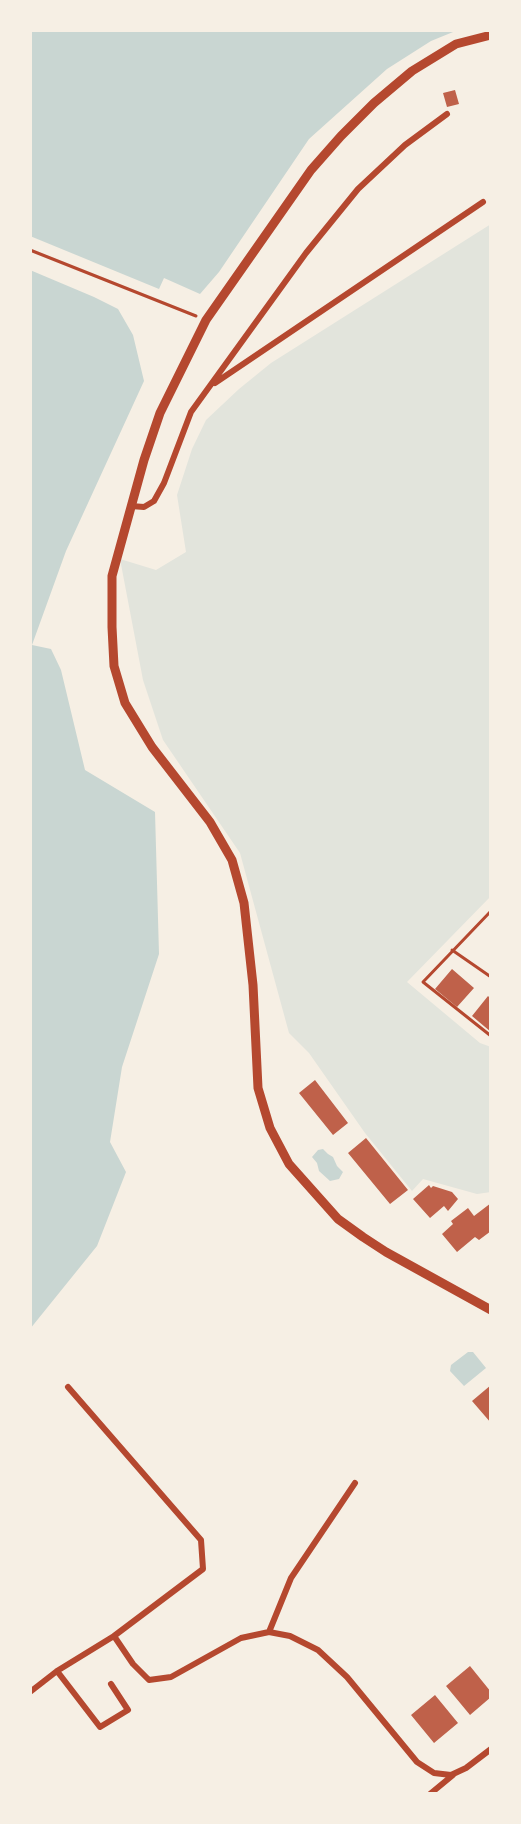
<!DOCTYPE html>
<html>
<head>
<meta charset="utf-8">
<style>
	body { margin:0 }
	#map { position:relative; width:521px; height:1824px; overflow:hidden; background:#f6efe4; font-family:"PT Sans",sans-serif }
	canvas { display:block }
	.frame { position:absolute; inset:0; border:32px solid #f6efe4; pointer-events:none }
</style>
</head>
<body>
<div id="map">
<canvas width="521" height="1824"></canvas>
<div class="frame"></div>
</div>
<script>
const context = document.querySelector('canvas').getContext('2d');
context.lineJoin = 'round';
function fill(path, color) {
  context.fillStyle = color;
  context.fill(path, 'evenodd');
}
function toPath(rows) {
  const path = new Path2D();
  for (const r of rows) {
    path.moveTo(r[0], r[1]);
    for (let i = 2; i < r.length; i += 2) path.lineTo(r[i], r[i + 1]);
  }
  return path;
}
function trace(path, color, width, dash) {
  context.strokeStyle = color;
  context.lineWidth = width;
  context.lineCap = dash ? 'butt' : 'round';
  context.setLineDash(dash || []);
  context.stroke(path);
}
fill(toPath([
	[491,224,491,896,407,982,480,1043,491,1047,491,1192,477,1194,423,1179,412,1191,365,1133,309,1053,289,1033,240,853,163,740,143,680,120,559,156,570,186,552,177,495,192,449,206,420,239,389,271,363]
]), '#e2e4dc');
fill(toPath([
	[30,30,458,30,431,41,387,69,309,139,219,272,200,294,164,278,159,289,30,236],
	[30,270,94,297,118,309,133,335,144,381,66,551,32,645,51,649,61,670,85,770,155,812,159,954,122,1067,110,1142,126,1172,97,1246,30,1329],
	[323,1149,328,1154,333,1157,337,1166,343,1172,339,1179,330,1181,319,1171,317,1163,312,1157,318,1150],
	[468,1352,473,1352,486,1368,464,1386,450,1371,451,1365]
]), '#c9d6d2');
fill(toPath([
	[455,90,459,104,447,107,443,93],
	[452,969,474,988,457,1007,435,989],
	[488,996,491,999,491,1032,472,1016],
	[315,1080,348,1123,333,1135,299,1093],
	[366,1138,408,1190,390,1204,348,1153],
	[429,1185,431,1188,433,1186,452,1192,458,1199,448,1211,444,1206,430,1218,413,1199],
	[491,1203,491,1231,479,1240,475,1237,457,1252,442,1234,453,1224,451,1221,468,1208,474,1216],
	[491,1385,491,1423,472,1401],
	[470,1666,491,1692,491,1697,470,1715,446,1686],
	[435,1695,458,1723,434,1743,411,1715]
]), '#bf614a');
trace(toPath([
	[30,250,196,316]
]), '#b5482f', 3);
trace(toPath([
	[491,911,423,982,491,1036],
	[452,950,491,977]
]), '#b5482f', 3);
trace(toPath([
	[215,383,483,202],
	[131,506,144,507,154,501,164,483,191,412,306,253,358,189,405,145,447,114],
	[68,1387,201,1540,203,1569,114,1636,133,1664,149,1680,171,1677,241,1638,269,1632,290,1636,318,1650,347,1677,417,1762,434,1773,451,1775,466,1768,491,1749],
	[269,1632,291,1578,355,1483],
	[111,1684,128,1710,100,1727,57,1671,114,1636],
	[30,1692,57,1671],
	[430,1794,453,1775]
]), '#b5482f', 6);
trace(toPath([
	[491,35,456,44,412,71,374,103,341,136,311,170,206,320,160,413,144,460,112,576,112,627,114,666,125,703,152,747,210,822,232,860,244,903,253,985,258,1088,270,1128,289,1164,338,1219,363,1237,386,1252,491,1310]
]), '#b5482f', 9);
</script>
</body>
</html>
